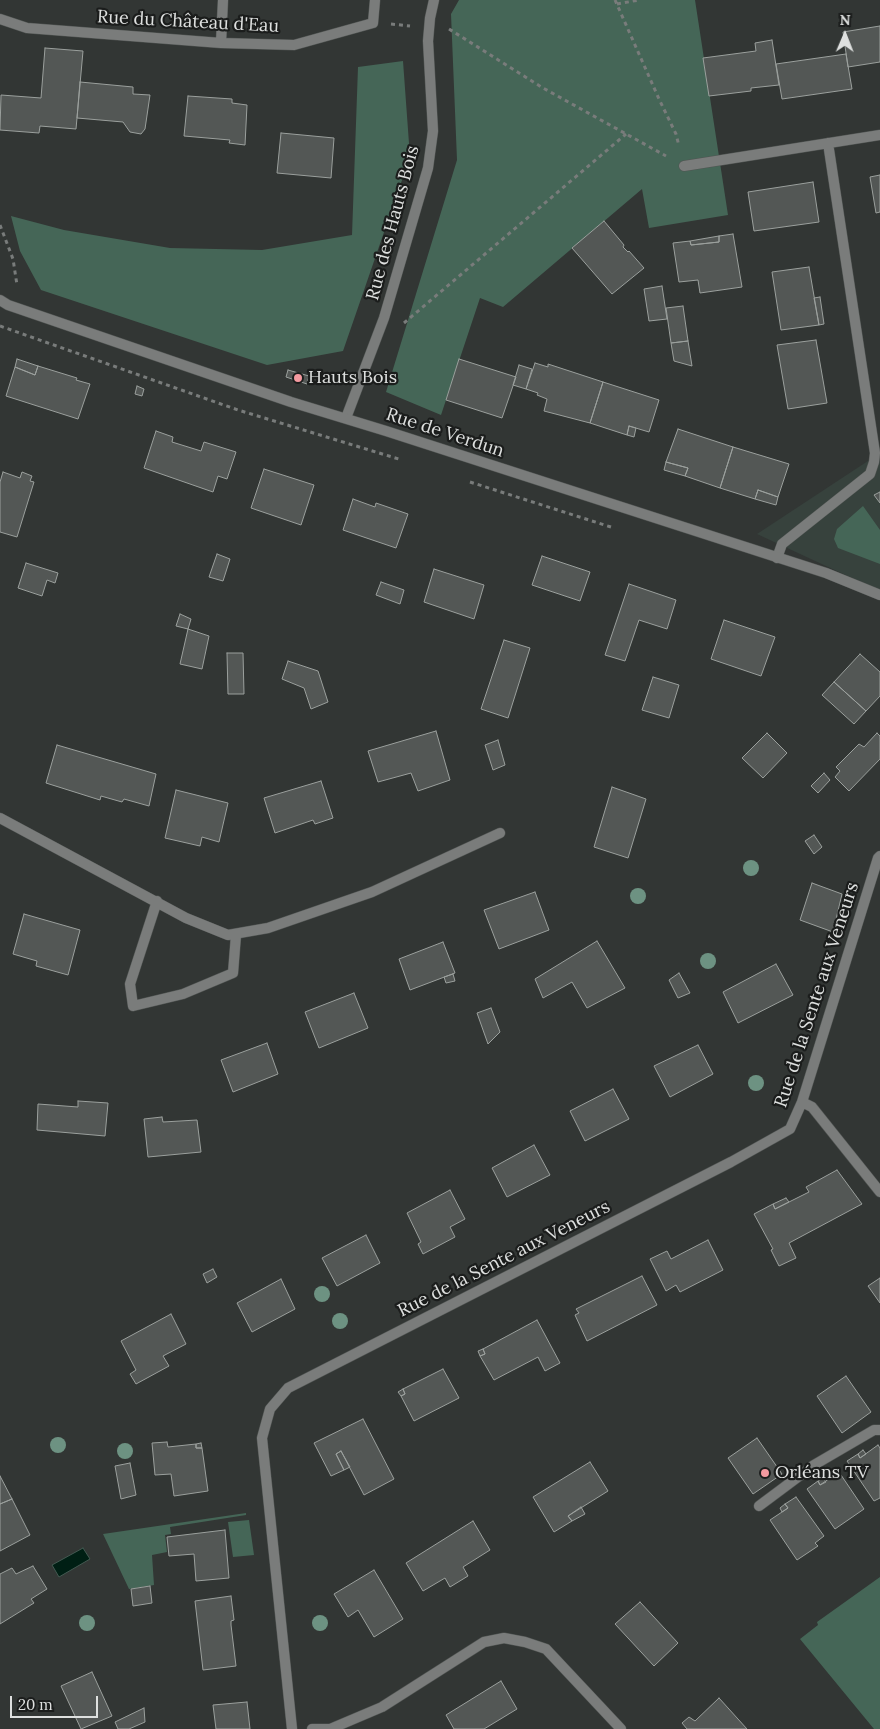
<!DOCTYPE html>
<html>
<head>
<meta charset="utf-8">
<style>
	body { margin:0 }
	#map { position:relative; width:880px; height:1729px; overflow:hidden; background:#323634; font-family:Lora,serif }
	canvas { display:block }
	.north { position:absolute; left:820px; top:10px; width:50px; height:50px; -webkit-text-stroke:4px #1b1d1c; paint-order:stroke; rotate:1deg; font-size:14px; font-weight:700; line-height:20px; text-align:center; color:#dee0df }
	.north::after { content:''; display:block; margin:auto; width:18px; height:22px; background:#dee0df; clip-path:polygon(50% 0,100% 100%,50% 72%,0 100%) }
	.scale { position:absolute; left:10px; top:1696px; width:88px; height:22px; box-sizing:border-box; border:2px solid #dee0df; border-top:0; padding-left:6px; font-size:15px; line-height:18px; white-space:nowrap; color:#dee0df; -webkit-text-stroke:4px #1b1d1c; paint-order:stroke }
</style>
</head>
<body>
<div id="map">
<canvas width="880" height="1729"></canvas>
<div class="north">N</div>
<div class="scale">20 m</div>
</div>
<script>
const context = document.querySelector('canvas').getContext('2d');
context.lineJoin = 'round';
function fill(path, color) {
  context.fillStyle = color;
  context.fill(path, 'evenodd');
}
function toPath(rows) {
  const path = new Path2D();
  for (const r of rows) {
    path.moveTo(r[0], r[1]);
    for (let i = 2; i < r.length; i += 2) path.lineTo(r[i], r[i + 1]);
  }
  return path;
}
function trace(path, color, width, dash) {
  context.strokeStyle = color;
  context.lineWidth = width;
  context.lineCap = dash ? 'butt' : 'round';
  context.setLineDash(dash || []);
  context.stroke(path);
}
function label(font, color, halo, rows, align = 'center') {
  context.font = font + ' Lora,serif';
  context.lineWidth = 4.5;
  context.setLineDash([]);
  context.textBaseline = 'middle';
  context.strokeStyle = halo;
  context.fillStyle = color;
  for (const [text, x, y, turn = 0] of rows) {
    context.save();
    context.translate(x, y);
    context.rotate((+turn || 0) * Math.PI / 180);
    context.textAlign = isNaN(turn) ? turn : align;
    if (halo) context.strokeText(text, 0, 0);
    context.fillText(text, 0, 0);
    context.restore();
  }
}
fill(toPath([
	[880,453,880,591,757,534]
]), '#37423d');
fill(toPath([
	[459,0,695,0,728,215,649,228,642,189,503,307,480,298,441,415,386,392,457,160,451,14],
	[403,61,410,157,343,351,267,365,41,290,20,251,11,216,64,230,170,248,262,250,352,235,358,67],
	[863,506,880,530,880,564,838,548,834,539,837,529],
	[246,1513,246,1515,170,1527,171,1534,165,1535,167,1552,152,1555,154,1585,129,1589,103,1534],
	[249,1520,254,1555,233,1557,228,1522],
	[880,1577,880,1729,874,1729,800,1639,818,1625,817,1622]
]), '#456657');
const water = toPath([
	[83,1548,90,1559,59,1577,52,1565,83,1548]
]);
fill(water, '#001f14');
trace(water, '#435951', 1);
const building = toPath([
	[880,26,880,62,848,67,843,32,880,26],
	[772,40,779,85,751,88,751,91,709,96,703,58,756,51,755,43,772,40],
	[45,48,83,51,76,129,40,126,39,133,0,130,1,95,41,98,45,48],
	[846,54,852,89,782,99,776,64,846,54],
	[80,82,133,87,133,94,150,95,145,129,141,134,130,132,123,122,77,118,80,82],
	[188,96,232,99,232,103,247,105,245,145,229,143,230,140,184,136,188,96],
	[281,133,334,138,331,178,277,173,281,133],
	[880,175,880,212,876,213,870,177,880,175],
	[813,182,819,222,754,231,748,192,813,182],
	[604,221,624,245,623,247,628,252,629,251,644,268,612,294,572,248,604,221],
	[733,234,742,287,700,293,698,280,679,282,673,243,690,241,691,245,719,242,719,236,733,234],
	[719,236,719,242,691,245,690,241,719,236],
	[809,267,819,325,781,330,772,272,809,267],
	[662,286,667,319,649,321,644,289,662,286],
	[820,297,824,324,819,325,814,298,820,297],
	[683,306,688,341,671,343,666,308,683,306],
	[816,340,827,403,788,409,777,345,816,340],
	[688,341,692,366,674,361,671,343,688,341],
	[17,359,38,366,35,375,15,367,17,359],
	[459,359,516,377,502,418,446,400,459,359],
	[535,363,548,367,548,364,603,382,590,423,544,411,547,399,537,395,538,393,526,389,535,363],
	[519,365,532,369,526,389,513,385,519,365],
	[38,366,77,378,76,380,90,384,78,419,6,396,15,367,35,375,38,366],
	[288,370,309,376,307,384,286,377,288,370],
	[603,382,659,400,649,432,629,426,627,435,590,423,603,382],
	[137,386,144,389,142,396,135,394,137,386],
	[629,426,636,428,634,437,627,435,629,426],
	[678,429,733,447,720,488,685,476,688,468,666,462,678,429],
	[156,431,173,437,172,442,201,451,204,442,236,452,227,479,218,476,213,492,144,468,156,431],
	[733,447,789,464,778,497,758,490,755,499,720,488,733,447],
	[666,462,688,468,685,476,664,470,666,462],
	[264,469,314,485,301,525,251,508,264,469],
	[3,472,20,478,22,472,32,476,30,481,34,482,17,537,0,532,0,482,3,472],
	[758,490,778,497,776,505,755,499,758,490],
	[880,492,880,503,874,495,880,492],
	[353,499,375,507,376,503,408,514,396,548,343,530,353,499],
	[217,554,230,559,223,581,209,577,217,554],
	[542,556,590,572,580,601,532,585,542,556],
	[26,563,58,573,55,583,47,580,42,596,18,588,26,563],
	[434,569,484,585,474,619,424,602,434,569],
	[381,582,404,590,400,604,376,595,381,582],
	[629,584,676,600,667,629,639,620,625,661,605,655,629,584],
	[180,614,191,619,188,629,176,626,180,614],
	[724,620,775,637,761,676,711,659,724,620],
	[188,629,209,636,202,669,180,664,188,629],
	[504,640,530,648,508,718,481,709,504,640],
	[227,653,243,653,244,694,228,694,227,653],
	[860,654,880,672,880,696,866,711,834,682,860,654],
	[288,661,318,671,328,702,311,709,304,688,282,679,288,661],
	[653,677,679,685,669,718,642,710,653,677],
	[834,682,866,711,854,724,822,695,834,682],
	[436,731,450,780,418,791,411,773,378,782,368,751,436,731],
	[767,733,787,753,763,778,742,758,767,733],
	[877,733,880,736,880,759,849,791,835,777,840,771,836,767,859,744,864,747,877,733],
	[498,740,505,765,493,770,485,745,498,740],
	[57,745,156,774,149,806,124,799,122,802,101,796,100,800,46,783,57,745],
	[824,773,830,780,818,793,811,786,824,773],
	[321,781,333,818,315,824,313,820,275,833,264,798,321,781],
	[612,787,646,799,628,858,594,847,612,787],
	[176,790,228,803,219,842,202,837,200,846,165,838,176,790],
	[814,835,822,847,814,854,805,841,814,835],
	[812,883,842,894,833,932,800,920,812,883],
	[535,892,549,930,499,949,484,910,535,892],
	[24,914,80,930,68,975,36,966,37,961,13,954,24,914],
	[597,941,625,988,587,1008,572,982,543,998,535,979,597,941],
	[443,942,455,973,410,990,399,959,443,942],
	[776,964,793,995,738,1023,723,992,776,964],
	[679,973,690,993,678,998,669,980,679,973],
	[453,974,455,981,446,983,444,977,453,974],
	[354,993,368,1028,319,1048,305,1012,354,993],
	[491,1008,500,1032,488,1044,477,1013,491,1008],
	[267,1043,278,1074,233,1092,221,1060,267,1043],
	[698,1045,713,1074,670,1097,654,1066,698,1045],
	[613,1089,629,1119,585,1141,570,1111,613,1089],
	[78,1101,108,1103,105,1136,37,1130,38,1104,78,1107,78,1101],
	[162,1117,163,1122,197,1120,201,1152,148,1157,144,1119,162,1117],
	[534,1145,550,1175,507,1197,492,1168,534,1145],
	[837,1170,862,1204,789,1243,796,1258,779,1266,771,1250,773,1249,754,1214,773,1204,775,1209,809,1192,806,1187,837,1170],
	[450,1190,465,1219,450,1227,455,1237,423,1254,418,1244,421,1242,407,1213,450,1190],
	[786,1198,789,1202,775,1209,773,1204,786,1198],
	[366,1235,380,1263,337,1286,322,1258,366,1235],
	[708,1240,723,1270,680,1292,676,1285,666,1291,650,1259,667,1251,671,1259,708,1240],
	[213,1269,217,1277,207,1283,203,1274,213,1269],
	[642,1276,657,1305,587,1341,575,1315,579,1313,576,1309,642,1276],
	[880,1278,880,1303,868,1286,880,1278],
	[281,1279,295,1309,252,1332,237,1303,281,1279],
	[171,1314,186,1344,163,1356,169,1366,136,1384,130,1374,136,1370,121,1341,171,1314],
	[537,1320,560,1363,545,1371,538,1357,494,1380,480,1356,485,1354,483,1349,537,1320],
	[483,1349,485,1354,480,1356,478,1351,483,1349],
	[443,1369,459,1398,414,1421,401,1396,405,1394,403,1389,443,1369],
	[846,1376,871,1412,842,1433,817,1396,846,1376],
	[403,1389,405,1394,401,1396,398,1392,403,1389],
	[363,1419,394,1479,364,1495,341,1451,336,1454,344,1470,331,1476,314,1443,363,1419],
	[757,1438,782,1474,753,1494,728,1458,757,1438],
	[167,1442,168,1447,196,1444,196,1448,202,1448,208,1491,174,1496,171,1474,155,1475,152,1443,167,1442],
	[201,1443,202,1448,196,1448,196,1444,201,1443],
	[878,1445,880,1448,880,1498,874,1501,847,1461,858,1454,860,1458,878,1445],
	[863,1450,866,1454,860,1458,858,1454,863,1450],
	[341,1451,350,1467,344,1470,336,1454,341,1451],
	[590,1462,608,1491,568,1516,572,1521,554,1532,533,1497,590,1462],
	[130,1463,136,1495,121,1499,115,1466,130,1463],
	[839,1472,864,1509,835,1529,807,1489,818,1481,820,1485,839,1472],
	[0,1476,12,1499,0,1504,0,1476],
	[823,1478,826,1482,820,1485,818,1481,823,1478],
	[796,1497,824,1536,815,1543,818,1546,797,1560,770,1520,788,1508,785,1504,796,1497],
	[12,1499,30,1535,0,1551,0,1504,12,1499],
	[785,1504,788,1508,782,1512,780,1508,785,1504],
	[581,1507,585,1514,572,1521,568,1516,581,1507],
	[473,1521,490,1550,463,1567,468,1576,450,1587,445,1578,423,1591,406,1563,473,1521],
	[225,1530,229,1578,196,1581,194,1554,169,1556,167,1537,225,1530],
	[33,1566,47,1589,31,1599,34,1603,0,1624,0,1574,12,1568,16,1574,33,1566],
	[374,1570,403,1619,374,1637,358,1610,348,1617,334,1594,374,1570],
	[150,1586,152,1603,133,1606,131,1589,150,1586],
	[231,1596,234,1620,231,1621,231,1625,236,1666,203,1670,195,1601,231,1596],
	[640,1602,678,1643,654,1666,615,1624,640,1602],
	[92,1672,112,1716,81,1729,61,1686,92,1672],
	[501,1681,517,1709,484,1729,454,1729,446,1715,501,1681],
	[719,1698,747,1729,687,1729,682,1723,689,1717,695,1721,719,1698],
	[247,1702,250,1729,216,1729,213,1705,247,1702],
	[144,1708,145,1722,129,1729,118,1729,115,1722,144,1708]
]);
fill(building, '#535755');
trace(building, '#9ba09d', 1);
const minor = toPath([
	[0,19,27,28,221,43,294,45,373,23,375,0],
	[221,43,223,0],
	[684,166,880,135],
	[346,418,384,318,428,168,433,131,428,41,430,18,434,0],
	[777,558,782,544,870,474,874,462,875,453,828,143],
	[0,818,186,918,228,935,268,928,372,892,500,833],
	[157,901,130,984,133,1006,183,994,233,973,236,935],
	[802,1102,812,1107,880,1192],
	[759,1506,814,1465,874,1430,880,1430],
	[292,1729,262,1438,270,1409,288,1388,731,1162,790,1129,802,1102,878,858,880,856],
	[312,1729,330,1729,382,1707,484,1642,504,1638,525,1642,546,1649,621,1729]
]);
const tertiary = toPath([
	[0,300,8,305,291,402,386,431,826,573,880,595]
]);
trace(minor, '#515553', 11);
trace(tertiary, '#515553', 11);
trace(toPath([
	[615,0,659,99,676,134,679,146],
	[617,4,639,0],
	[391,24,410,26],
	[449,29,543,88,666,156],
	[0,225,13,259,17,285],
	[404,323,626,134],
	[0,326,238,410,402,460],
	[470,482,614,528]
]), '#797c7b', 3, [4, 4]);
trace(minor, '#7a7c7b', 10);
trace(tertiary, '#7a7c7b', 10);
context.fillStyle = '#6d9282';
for (const [x, y] of [
	[751,868],
	[638,896],
	[708,961],
	[756,1083],
	[322,1294],
	[340,1321],
	[58,1445],
	[125,1451],
	[87,1623],
	[320,1623]
]) {
  context.beginPath();
  context.arc(x, y, 8, 0, 2 * Math.PI);
  context.fill();
}
for (const [x, y, r, color] of [
	[298,378,5,"#f49aa0"],
	[765,1473,5,"#f49aa0"]
]) {
  const dot = new Path2D();
  dot.arc(x, y, r, 0, 2 * Math.PI);
  context.fillStyle = color;
  context.fill(dot);
  trace(dot, '#1b1d1c', 2);
}
label('18px', '#dee0df', '#1b1d1c', [
	["Rue du Château d'Eau",188,22,3],
	["Rue des Hauts Bois",393,223,-75],
	["Rue de Verdun",445,433,18],
	["Rue de la Sente aux Veneurs",817,995,-72],
	["Rue de la Sente aux Veneurs",504,1259,-27]
]);
label('18px', '#dee0df', '#1b1d1c', [
	["Hauts Bois",308,378],
	["Orléans TV",775,1473]
], 'left');
</script>
</body>
</html>
